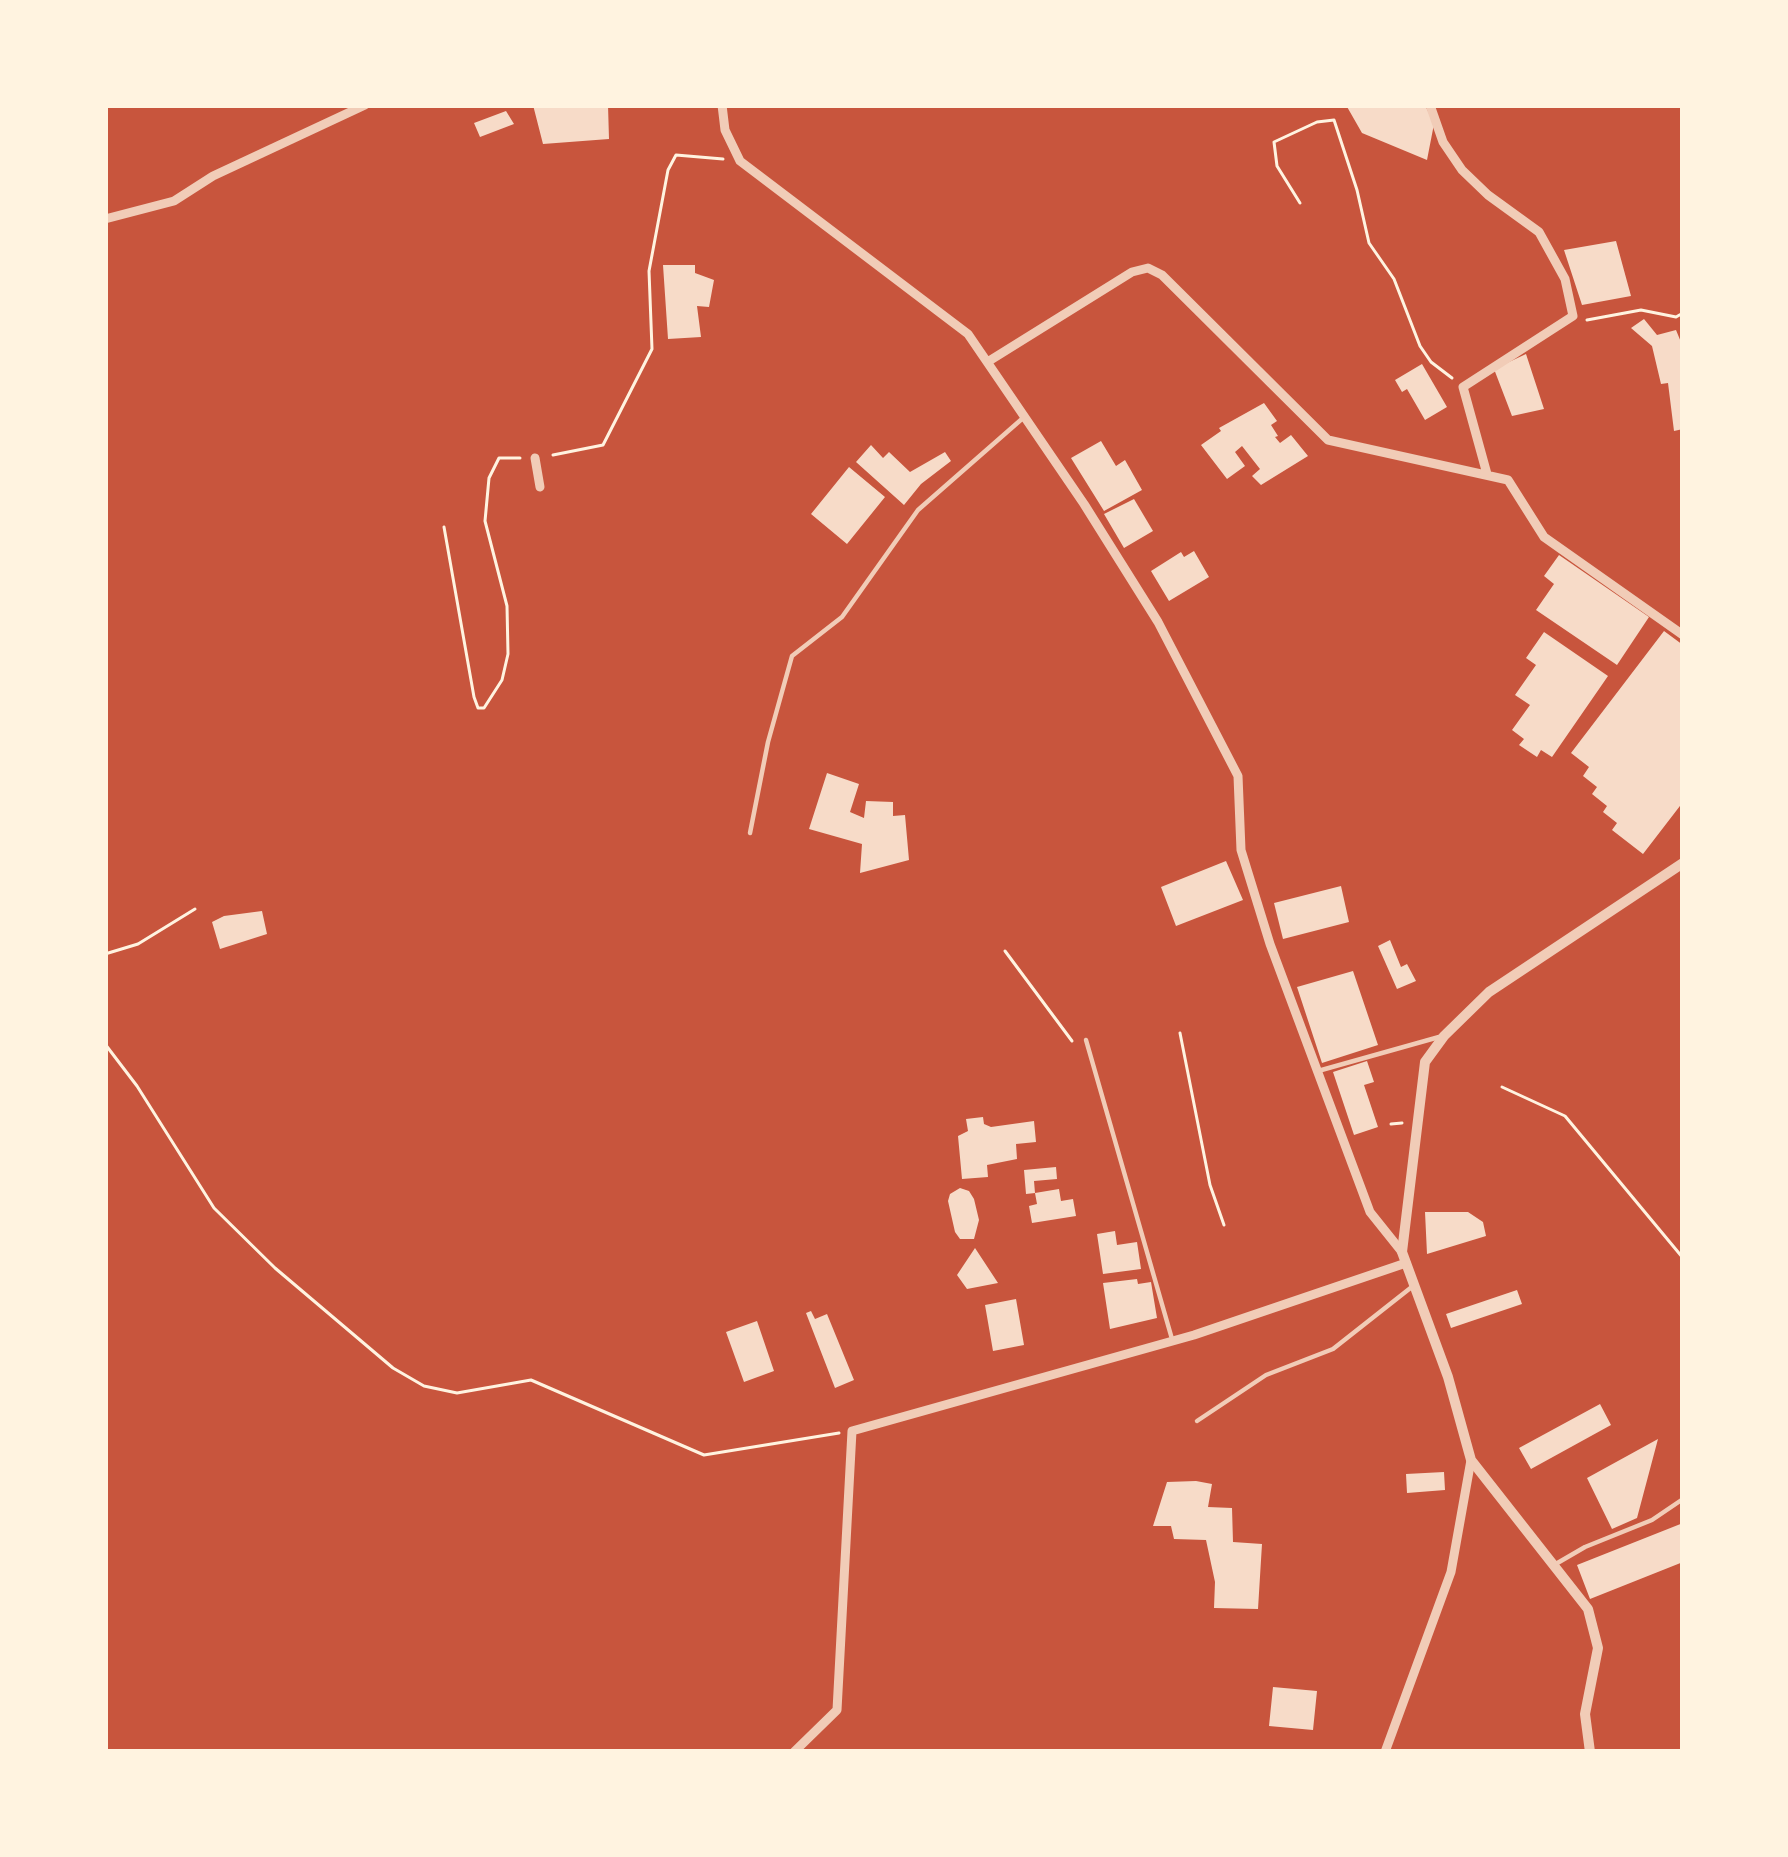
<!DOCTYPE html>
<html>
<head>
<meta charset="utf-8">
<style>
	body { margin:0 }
	#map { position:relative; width:1788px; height:1857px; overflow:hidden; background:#c8553d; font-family:"Titillium Web",sans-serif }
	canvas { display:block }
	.frame { position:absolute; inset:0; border:108px solid #fff3e0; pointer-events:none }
</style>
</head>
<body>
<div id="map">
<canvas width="1788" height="1857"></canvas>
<div class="frame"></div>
</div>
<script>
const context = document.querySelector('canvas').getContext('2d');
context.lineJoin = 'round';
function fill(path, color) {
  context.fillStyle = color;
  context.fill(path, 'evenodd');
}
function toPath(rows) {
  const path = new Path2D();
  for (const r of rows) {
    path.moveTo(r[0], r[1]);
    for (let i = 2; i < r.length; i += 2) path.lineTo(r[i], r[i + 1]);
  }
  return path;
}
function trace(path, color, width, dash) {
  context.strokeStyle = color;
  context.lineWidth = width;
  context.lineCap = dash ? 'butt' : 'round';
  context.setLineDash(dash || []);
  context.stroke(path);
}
fill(toPath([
	[533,105,608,105,609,139,543,144],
	[1346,105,1425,105,1434,124,1427,160,1362,133],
	[506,111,514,124,480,137,474,123],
	[1616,241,1631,296,1582,305,1564,250],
	[663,265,695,265,695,273,714,280,709,307,697,306,701,337,668,339],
	[1644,319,1657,335,1676,330,1683,347,1683,429,1674,431,1668,383,1661,384,1652,346,1631,328],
	[1526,354,1544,409,1512,416,1494,369],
	[1422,364,1447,407,1425,420,1407,389,1402,392,1395,380],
	[1264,403,1277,421,1271,425,1278,436,1275,437,1280,443,1291,435,1308,456,1261,485,1252,476,1260,469,1242,446,1235,452,1245,466,1227,479,1201,445,1221,431,1219,428],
	[1101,441,1116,466,1125,460,1142,490,1104,511,1071,458],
	[871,445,883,458,889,452,910,472,945,452,951,461,921,484,904,505,856,462],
	[849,467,885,497,847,544,811,514],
	[1134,499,1153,531,1124,548,1104,514],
	[1194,551,1209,577,1169,601,1151,571,1181,552,1184,557],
	[1559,555,1649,617,1617,665,1536,610,1554,584,1544,576],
	[1664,631,1683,645,1683,802,1643,854,1612,830,1617,823,1603,812,1607,806,1592,794,1597,787,1583,776,1589,767,1571,753],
	[1544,632,1608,676,1552,757,1541,750,1537,757,1519,745,1524,739,1512,730,1530,705,1515,695,1536,665,1526,658],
	[827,773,859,784,850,812,864,818,866,801,893,802,893,816,905,815,909,860,860,873,862,844,809,829],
	[1226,861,1243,900,1176,926,1161,887],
	[1341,886,1349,922,1283,939,1274,903],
	[262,911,267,934,220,949,212,922,224,916],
	[1390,940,1401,967,1407,964,1416,981,1397,989,1378,946],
	[1353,971,1378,1045,1322,1063,1297,987],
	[1367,1061,1374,1082,1364,1085,1378,1127,1354,1135,1333,1072],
	[983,1117,984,1124,991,1127,1034,1121,1036,1142,1016,1144,1017,1159,987,1165,988,1177,962,1179,958,1136,968,1131,966,1119],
	[1056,1167,1057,1179,1034,1181,1035,1193,1026,1194,1024,1170],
	[960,1188,969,1191,974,1199,979,1220,974,1239,960,1239,955,1232,948,1201,950,1194],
	[1059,1189,1061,1201,1073,1199,1076,1216,1032,1223,1029,1206,1037,1204,1035,1193],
	[1425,1212,1468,1212,1483,1222,1486,1236,1427,1254],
	[1115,1231,1117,1245,1137,1242,1141,1269,1103,1274,1097,1234],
	[975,1248,998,1283,967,1289,957,1275],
	[1137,1279,1138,1284,1151,1282,1157,1318,1110,1329,1103,1283],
	[1517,1290,1522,1304,1451,1328,1446,1314],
	[1016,1299,1024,1345,993,1351,985,1305],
	[811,1311,815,1319,827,1314,854,1380,835,1388,806,1313],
	[757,1321,774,1371,744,1382,726,1332],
	[1600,1404,1611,1425,1531,1469,1519,1448],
	[1658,1439,1637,1518,1612,1529,1587,1478],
	[1444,1472,1445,1490,1407,1493,1406,1474],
	[1196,1481,1212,1484,1208,1507,1232,1508,1233,1542,1262,1544,1258,1609,1214,1608,1215,1582,1206,1540,1174,1539,1171,1526,1153,1526,1167,1482],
	[1683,1523,1683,1562,1590,1599,1577,1565],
	[1273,1687,1317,1691,1313,1730,1269,1726]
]), '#f7dbc8');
trace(toPath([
	[1300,203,1277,166,1274,142,1317,122,1334,120,1357,190,1369,243,1394,279,1420,346,1431,362,1452,378],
	[1587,320,1641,310,1676,317,1683,313],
	[553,455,603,445,652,349,649,271,668,170,676,155,723,159],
	[444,527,474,697,478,708,484,708,502,680,508,654,507,606,485,521,489,478,499,458,520,458],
	[1005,951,1072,1041],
	[105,954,138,944,195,909],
	[1180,1033,1210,1185,1224,1225],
	[105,1044,137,1086,214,1208,275,1268,393,1368,424,1386,457,1393,531,1380,704,1455,839,1433],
	[1502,1087,1565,1116,1683,1258],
	[1391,1124,1402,1123]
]), '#fff3e0', 3);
trace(toPath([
	[750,833,768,742,792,656,842,617,918,510,1023,418],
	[1086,1040,1172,1339],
	[1318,1071,1439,1037],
	[1197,1421,1266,1375,1333,1349,1413,1286],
	[1554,1565,1585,1547,1652,1520,1683,1499]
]), '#f1ccb7', 4.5);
trace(toPath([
	[722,105,725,130,740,161,968,334,1084,504,1158,622,1238,776,1241,850,1270,944,1370,1212,1402,1252],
	[1430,105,1443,142,1462,170,1488,195,1539,232,1565,279,1573,316,1463,387,1487,474],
	[105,219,174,201,213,176,365,105],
	[989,361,1132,272,1148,268,1162,275,1328,440,1508,480,1544,537,1683,635],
	[535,458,540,487],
	[794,1752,837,1710,852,1431,1194,1335,1406,1263],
	[1385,1752,1451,1572,1471,1460]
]), '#f1ccb7', 9);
trace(toPath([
	[1590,1752,1585,1714,1598,1648,1588,1609,1471,1460,1448,1377,1402,1252,1425,1062,1444,1036,1489,992,1683,863]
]), '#f1ccb7', 10);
</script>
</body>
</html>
